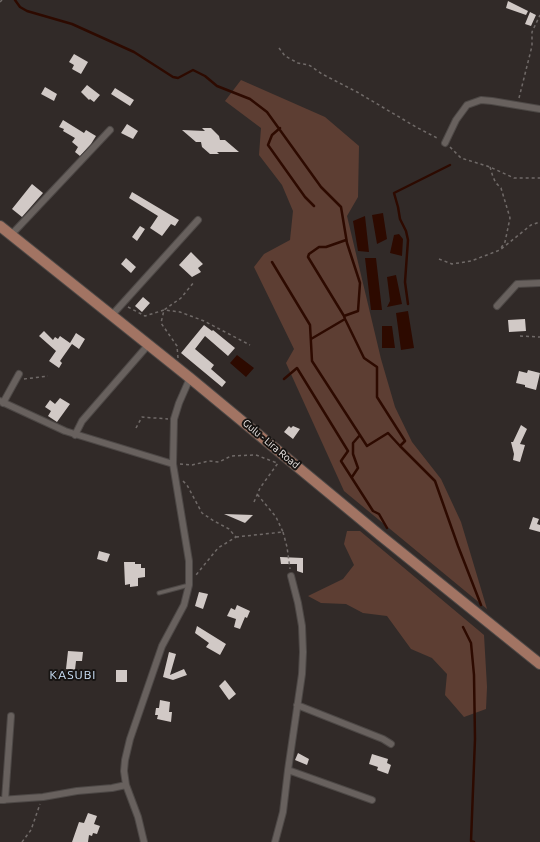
<!DOCTYPE html>
<html>
<head>
<meta charset="utf-8">
<style>
	body { margin:0 }
	canvas { display:block; background:#312a28 }
</style>
</head>
<body>
<canvas width="540" height="842"></canvas>
<script>
const context = document.querySelector('canvas').getContext('2d');
context.lineJoin = 'round';
function fill(path, color) {
  context.fillStyle = color;
  context.fill(path, 'evenodd');
}
function toPath(rows) {
  const path = new Path2D();
  for (const r of rows) {
    path.moveTo(r[0], r[1]);
    for (let i = 2; i < r.length; i += 2) path.lineTo(r[i], r[i + 1]);
  }
  return path;
}
function trace(path, color, width, dash) {
  context.strokeStyle = color;
  context.lineWidth = width;
  context.lineCap = dash ? 'butt' : 'round';
  context.setLineDash(dash || []);
  context.stroke(path);
}
function label(font, color, halo, rows, align = 'center') {
  context.font = font + ' Ubuntu,sans-serif';
  context.lineWidth = 4;
  context.setLineDash([]);
  context.textBaseline = 'middle';
  context.strokeStyle = halo;
  context.fillStyle = color;
  for (const [text, x, y, turn = 0] of rows) {
    context.save();
    context.translate(x, y);
    context.rotate((+turn || 0) * Math.PI / 180);
    context.textAlign = isNaN(turn) ? turn : align;
    if (halo) context.strokeText(text, 0, 0);
    context.fillText(text, 0, 0);
    context.restore();
  }
}
fill(toPath([
	[241,80,325,117,359,146,358,197,347,216,381,359,395,407,412,442,441,479,461,522,487,609,344,491,286,363,294,349,254,267,264,254,290,240,293,211,282,185,259,155,261,128,225,101],
	[347,531,360,531,484,635,487,687,486,709,464,717,445,695,447,674,432,658,411,649,387,616,363,613,346,604,321,603,308,596,343,579,354,565,344,544]
]), '#5d3e33');
fill(toPath([
	[383,213,387,239,377,244,372,215],
	[365,216,369,252,358,251,353,221],
	[399,234,403,239,402,256,390,253,394,235],
	[365,258,376,258,382,310,371,310],
	[396,275,402,304,387,307,390,301,387,277],
	[408,311,414,348,401,350,396,313],
	[382,326,392,326,395,348,382,348],
	[237,355,254,368,246,377,230,363]
]), '#2d0a00');
trace(toPath([
	[15,0,20,7,27,11,72,24,134,52,173,77,178,78,193,70,205,76,217,86,250,99,267,112,321,187,341,207,347,243,360,283,358,311,344,316,345,319,364,358,377,367,377,397,405,441,400,446,435,481,458,546,481,605],
	[280,128,272,135,268,145,305,197,314,206],
	[272,262,310,325,312,361,367,446,388,433,400,446],
	[408,304,405,282,408,240,406,231,400,219,398,207,394,193,450,165],
	[344,316,308,257,309,254,319,247,326,247,346,240],
	[311,339,345,319],
	[284,379,297,368,348,451,341,461,373,511,379,514,387,528],
	[352,477,358,468,353,454,353,443,360,435],
	[463,627,471,643,474,675,475,739,471,841,474,842]
]), '#2d0a00', 2.5);
fill(toPath([
	[508,1,528,11,526,15,506,8],
	[530,12,536,15,531,26,525,24],
	[74,54,88,62,81,74,72,69,74,65,69,62],
	[87,85,100,95,94,102,90,99,89,100,81,92],
	[45,87,57,94,54,101,41,94],
	[115,88,134,100,130,106,111,94],
	[63,120,84,133,86,130,96,136,91,144,80,156,75,152,78,147,72,142,75,138,63,131,64,129,59,127],
	[127,124,138,131,133,139,121,133],
	[202,128,211,128,219,136,220,140,225,140,239,152,217,152,219,154,210,154,202,147,201,142,196,142,182,130,205,131],
	[32,184,43,193,22,217,12,209],
	[132,192,179,220,175,226,171,224,162,236,150,228,158,216,129,198],
	[140,226,145,229,137,241,132,237],
	[191,252,203,264,198,268,201,272,192,277,179,265],
	[126,258,136,267,131,273,121,264],
	[143,297,150,303,142,312,135,306],
	[525,319,526,331,509,332,508,320],
	[204,325,212,331,213,330,235,348,228,356,205,336,195,349,214,365,211,369,226,382,222,387,181,353],
	[44,331,53,340,55,337,58,339,60,336,70,343,76,333,85,339,79,349,72,344,60,361,62,363,59,368,49,361,56,351,39,336],
	[528,370,540,373,536,390,525,387,525,385,516,383,519,371,527,373],
	[60,398,70,404,57,422,48,416,51,411,45,407,50,400,55,404],
	[521,425,527,429,520,444,525,445,520,462,513,460,514,454,511,442,513,442],
	[289,426,291,428,293,426,300,429,293,439,284,432],
	[224,514,253,515,245,523],
	[533,517,539,519,537,524,540,525,540,532,529,529],
	[99,551,110,554,107,562,97,559],
	[280,557,303,558,303,573,297,571,297,564,281,564],
	[124,562,135,562,135,564,141,564,141,568,145,568,145,577,138,578,138,586,130,587,130,584,125,585],
	[199,592,208,594,203,609,195,606],
	[237,605,250,611,247,618,245,617,240,629,234,627,236,619,227,616,231,608,235,610],
	[197,626,226,644,220,655,206,647,209,643,195,633],
	[68,651,83,652,82,661,76,661,75,670,66,669],
	[169,652,176,654,170,675,184,669,187,675,173,680,163,677],
	[116,670,127,670,127,682,116,682],
	[225,680,236,694,229,700,219,686],
	[160,700,170,702,169,712,172,712,171,722,157,719,158,715,155,715,156,708,159,708],
	[298,753,309,759,307,765,295,760],
	[372,754,388,759,387,763,391,765,388,774,377,770,378,767,369,764],
	[88,813,97,816,94,824,100,826,97,834,93,833,92,836,89,835,88,842,72,842,79,822,84,823]
]), '#d1c9c6');
const service = toPath([
	[159,593,189,585]
]);
const minor = toPath([
	[445,143,456,120,467,105,481,100,492,101,540,109],
	[11,235,110,130],
	[497,306,517,284,540,283],
	[112,315,198,220],
	[0,401,65,431,173,464],
	[3,403,19,374],
	[75,435,82,421,149,344],
	[297,705,383,739,391,744],
	[288,770,372,800],
	[0,800,43,797,77,791,112,788,126,785],
	[5,800,11,716],
	[144,842,138,817,126,785,124,771,125,760,130,739,162,646,184,605,189,585,189,561,173,464,174,419,179,403,190,378],
	[275,842,283,812,288,770,302,674,303,652,302,626,298,603,291,576]
]);
const primary = toPath([
	[0,226,190,378,381,536,540,664]
]);
trace(service, '#4d4846', 5);
trace(minor, '#4d4846', 8);
trace(primary, '#4d4846', 12);
trace(toPath([
	[0,2,2,0],
	[279,48,285,56,298,63,309,65,322,74,357,92,416,127,439,139],
	[519,98,532,46,532,32,540,15],
	[450,147,461,158,490,167,514,178,540,178],
	[490,167,493,177,496,183,501,188,510,218,505,242,501,248],
	[439,259,452,264,471,261,500,250,531,225,540,222],
	[128,307,145,316,164,310,180,312,204,321,250,345],
	[520,336,540,337],
	[178,358,177,346,161,323,164,310,181,298,194,282],
	[24,379,48,376],
	[136,428,142,417,168,419],
	[180,464,192,465,209,461,219,462,231,456,256,455,277,463],
	[183,481,187,485,202,513,214,521,229,529,236,537,218,548,196,575],
	[254,502,260,488,278,463],
	[283,532,287,547,290,569],
	[236,537,283,532,276,517,257,494],
	[22,842,31,830,40,804]
]), '#706a68', 1.5, [3, 3]);
trace(service, '#68615e', 3);
trace(minor, '#68615e', 6);
trace(primary, '#a27463', 10);
label('10px', '#f3eeec', '#171412', [
	["Gulu - Lira Road",271,444,40]
]);
context.letterSpacing = '1px';
label('12px', '#cfe5fd', '#171412', [
	["KASUBI",73,675]
]);
context.letterSpacing = '0px';
</script>
</body>
</html>
